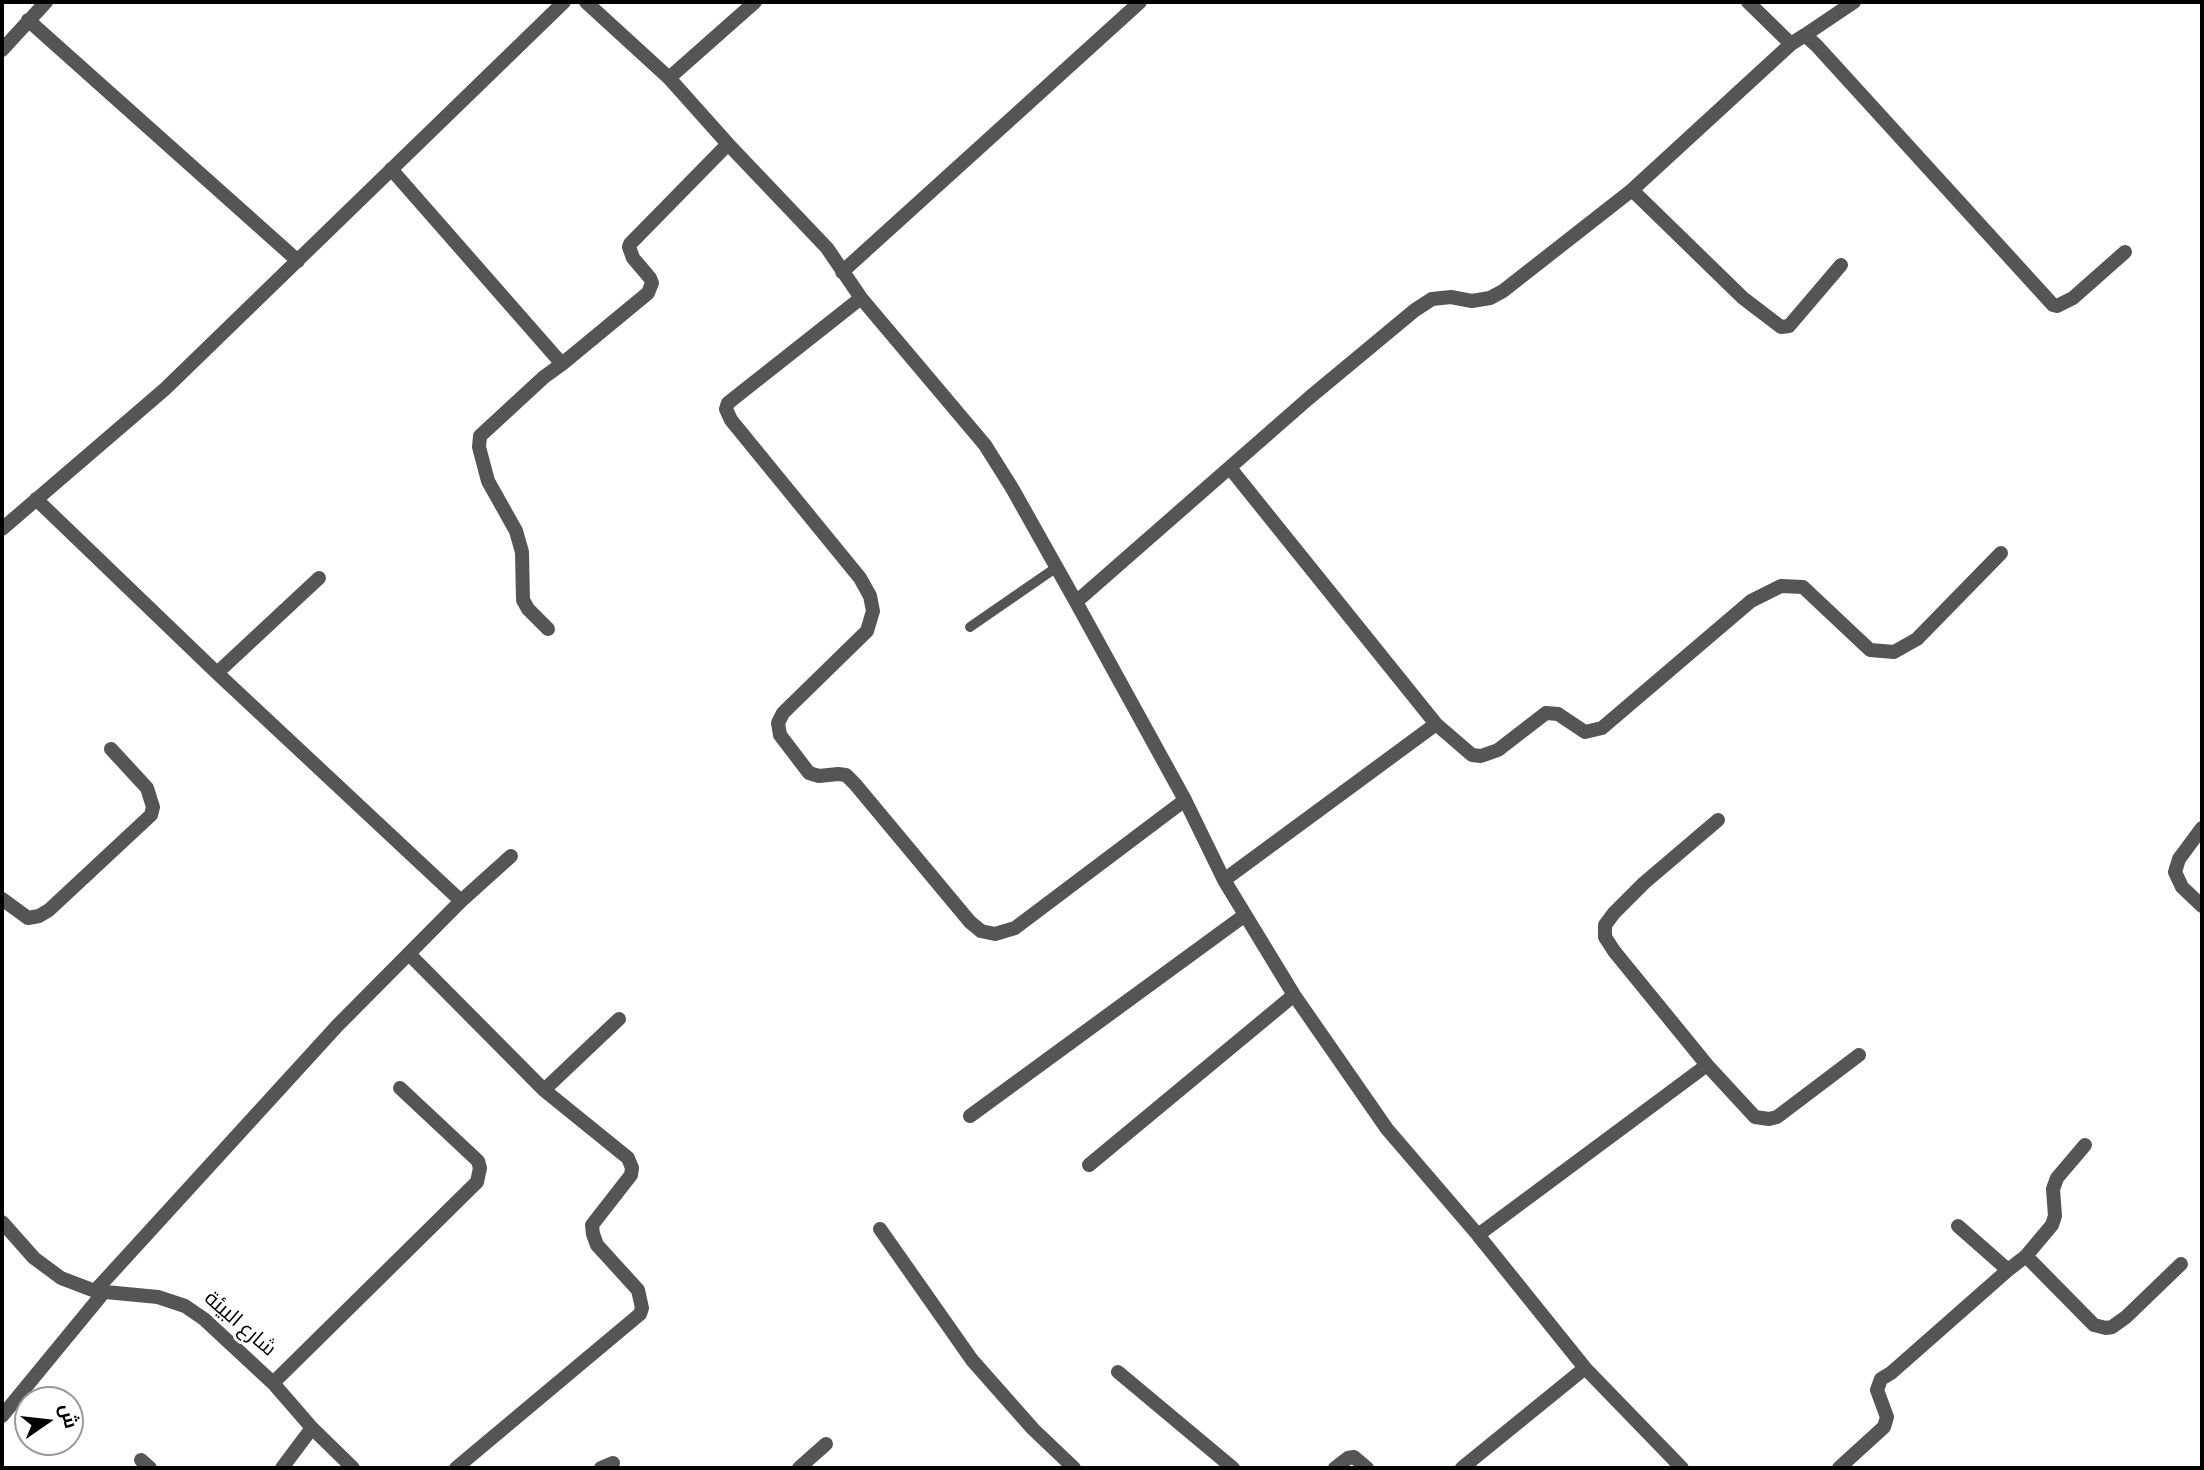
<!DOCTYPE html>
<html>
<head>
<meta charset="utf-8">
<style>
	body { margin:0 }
	#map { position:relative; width:2204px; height:1470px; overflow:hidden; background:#fff; font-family:"Source Sans 3",Cairo,sans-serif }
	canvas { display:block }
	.frame { position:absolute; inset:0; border:4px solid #000; pointer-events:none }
	.north { position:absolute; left:14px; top:1386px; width:70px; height:70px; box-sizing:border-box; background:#fff; border:2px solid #999; border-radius:50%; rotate:76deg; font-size:19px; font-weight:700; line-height:28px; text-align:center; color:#000 }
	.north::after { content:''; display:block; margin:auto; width:24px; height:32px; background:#000; clip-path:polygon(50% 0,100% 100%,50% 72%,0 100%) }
</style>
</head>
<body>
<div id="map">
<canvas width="2204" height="1470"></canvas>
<div class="frame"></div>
<div class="north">ش</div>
</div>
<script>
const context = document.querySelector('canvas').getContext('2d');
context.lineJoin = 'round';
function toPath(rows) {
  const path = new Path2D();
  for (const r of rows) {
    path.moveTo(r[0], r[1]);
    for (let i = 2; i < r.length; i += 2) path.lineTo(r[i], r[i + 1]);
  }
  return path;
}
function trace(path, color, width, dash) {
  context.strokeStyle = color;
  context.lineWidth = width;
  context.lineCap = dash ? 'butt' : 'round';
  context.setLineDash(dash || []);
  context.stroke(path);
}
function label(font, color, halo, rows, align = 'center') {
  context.font = font + ' "Source Sans 3",Cairo,sans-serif';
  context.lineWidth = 6;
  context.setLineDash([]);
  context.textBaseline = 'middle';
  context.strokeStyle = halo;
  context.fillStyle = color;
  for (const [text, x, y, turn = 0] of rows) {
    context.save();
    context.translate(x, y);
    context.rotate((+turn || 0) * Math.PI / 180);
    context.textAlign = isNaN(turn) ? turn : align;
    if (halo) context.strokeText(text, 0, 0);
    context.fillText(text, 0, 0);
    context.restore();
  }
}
trace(toPath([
	[970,627,1057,567]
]), '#555', 10);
trace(toPath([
	[586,2,669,78,728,144,827,248,861,298,985,445,1012,488,1076,602,1185,800,1224,880,1294,995,1387,1129,1478,1235,1585,1368,1682,1468],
	[28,20,298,261],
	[1805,35,1854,2],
	[1791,44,1805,35,1817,46,2053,305,2057,306,2073,298,2125,252],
	[2,50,46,2],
	[669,78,755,2],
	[391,169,562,364,544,377,480,436,479,447,488,481,516,531,522,552,523,600,528,609,548,629],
	[1632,190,1743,298,1781,327,1789,326,1841,265],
	[842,272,1140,2],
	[861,298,728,403,726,409,731,420,860,578,870,596,873,611,867,631,783,713,778,723,780,735,809,773,819,776,838,774,846,775,855,784,970,922,981,931,995,934,1015,928,1185,800],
	[562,364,648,293,652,283,650,278,633,258,629,247,630,244,728,144],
	[1230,468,1436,724],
	[36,499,217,673,461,901],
	[2,529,165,389,564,2],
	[1076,602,1309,398,1415,310,1432,299,1451,297,1472,301,1490,298,1503,291,1632,190,1791,44,1748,2],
	[217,673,319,578],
	[2202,828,2179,859,2175,872,2182,887,2202,906],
	[1224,880,1436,724,1472,755,1481,756,1498,750,1546,713,1558,714,1585,732,1602,728,1751,601,1781,586,1803,587,1870,650,1894,652,1917,639,2001,553],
	[2,899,28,918,39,916,49,910,151,815,153,807,147,788,111,749],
	[410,955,544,1090,628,1158,632,1168,631,1175,592,1225,593,1234,597,1245,638,1290,642,1308,640,1314,456,1468],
	[1707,1065,1614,951,1605,937,1605,925,1614,913,1644,883,1718,820],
	[544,1090,619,1019],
	[970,1116,1245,915],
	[1089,1165,1294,995],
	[2,1222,34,1258,61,1278,95,1291,158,1297,185,1306,204,1319,273,1383,312,1428,353,1468],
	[880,1229,972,1360,1033,1429,1074,1468],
	[1478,1235,1707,1065,1755,1117,1769,1119,1777,1117,1859,1055],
	[2026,1256,2052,1225,2055,1216,2053,1189,2057,1178,2085,1145],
	[2008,1270,2026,1256,2094,1325,2106,1328,2112,1327,2126,1317,2181,1264],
	[95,1291,337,1026,461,901,511,856],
	[1118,1372,1233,1468],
	[273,1383,477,1182,480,1168,478,1161,400,1088],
	[2,1416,104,1292],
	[141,1460,150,1468],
	[282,1468,312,1428],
	[601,1468,613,1463],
	[799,1468,826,1444],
	[1335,1468,1348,1458,1354,1457,1367,1468],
	[1462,1468,1585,1368],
	[1839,1468,1884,1427,1887,1417,1877,1390,1881,1379,1891,1373,2008,1270,1958,1226]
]), '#555', 14);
label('21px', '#000', '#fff', [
	["شارع البيئة",239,1325,41]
]);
</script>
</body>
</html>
